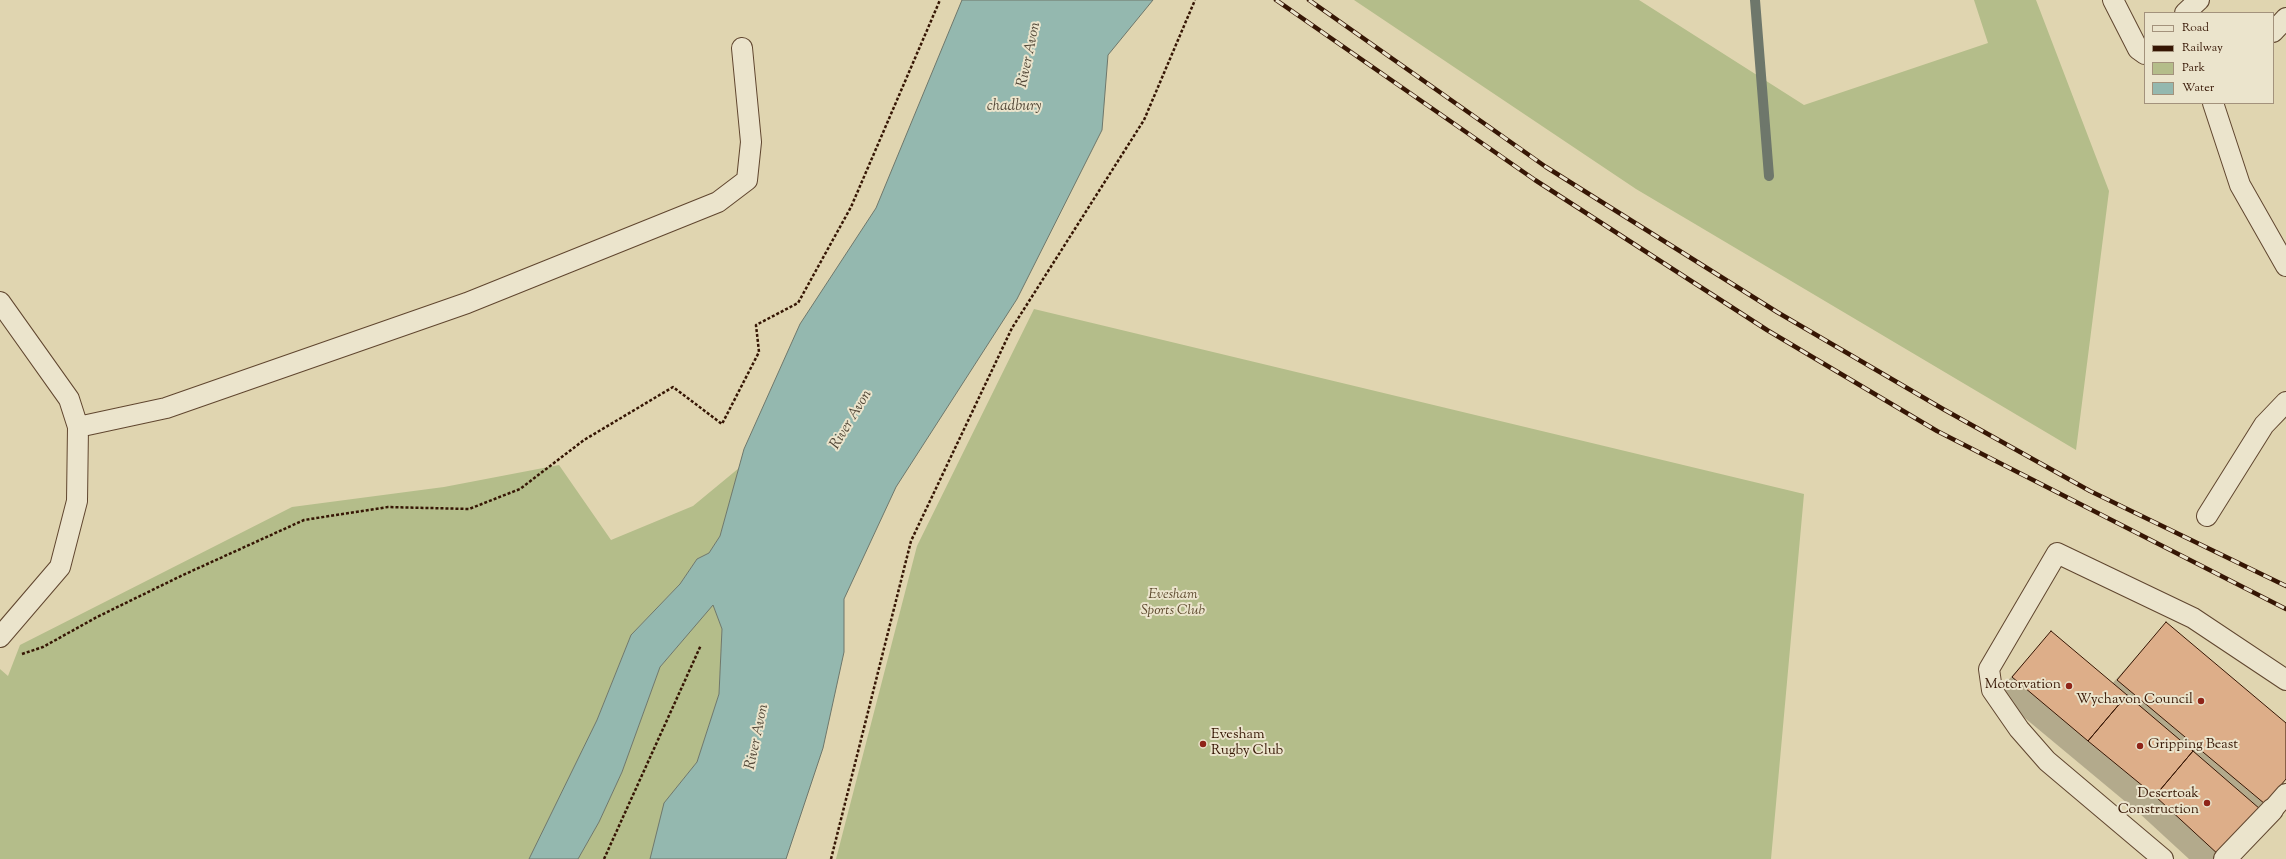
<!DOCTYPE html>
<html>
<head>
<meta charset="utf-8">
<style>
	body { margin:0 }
	#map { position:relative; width:2286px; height:859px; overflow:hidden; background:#e0d5b0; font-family:"Sorts Mill Goudy",serif }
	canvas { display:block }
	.legend { position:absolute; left:2144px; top:12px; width:130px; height:92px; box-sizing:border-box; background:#ebe4cc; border:1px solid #a3927c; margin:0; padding:5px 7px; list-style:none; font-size:12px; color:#361604 }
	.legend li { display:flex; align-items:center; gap:8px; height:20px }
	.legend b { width:20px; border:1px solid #a3927c }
</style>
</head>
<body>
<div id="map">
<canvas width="2286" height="859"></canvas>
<ul class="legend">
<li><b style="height:5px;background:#ebe4cc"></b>Road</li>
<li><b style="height:5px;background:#361604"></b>Railway</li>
<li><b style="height:11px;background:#b4bd8a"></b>Park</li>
<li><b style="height:11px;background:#94b8af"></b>Water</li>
</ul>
</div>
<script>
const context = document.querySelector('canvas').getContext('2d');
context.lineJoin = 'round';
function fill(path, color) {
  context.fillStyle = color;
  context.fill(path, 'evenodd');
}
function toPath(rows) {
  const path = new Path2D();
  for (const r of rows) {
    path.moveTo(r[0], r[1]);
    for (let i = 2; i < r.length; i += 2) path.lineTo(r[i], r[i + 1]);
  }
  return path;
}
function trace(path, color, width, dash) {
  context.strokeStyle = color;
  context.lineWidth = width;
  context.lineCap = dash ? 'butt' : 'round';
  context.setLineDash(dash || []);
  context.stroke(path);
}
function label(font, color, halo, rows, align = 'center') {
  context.font = font + ' "Sorts Mill Goudy",serif';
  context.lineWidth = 4;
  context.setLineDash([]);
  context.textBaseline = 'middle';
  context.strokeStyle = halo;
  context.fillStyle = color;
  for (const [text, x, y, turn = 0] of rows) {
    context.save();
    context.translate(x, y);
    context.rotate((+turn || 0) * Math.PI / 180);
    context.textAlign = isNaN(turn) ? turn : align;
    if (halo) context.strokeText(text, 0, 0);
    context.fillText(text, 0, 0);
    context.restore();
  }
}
fill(toPath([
	[1354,0,1639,0,1804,105,1988,43,1974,0,2036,0,2109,191,2076,450,1636,189],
	[1034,309,1804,494,1771,859,836,859,917,546],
	[559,465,611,540,693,506,739,468,720,536,709,553,697,559,680,584,631,635,597,720,529,859,0,859,0,669,8,676,20,645,292,507,444,487],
	[713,604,722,629,719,694,697,762,664,804,650,859,578,859,599,822,622,772,660,667]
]), '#b4bd8a');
const water = toPath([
	[962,0,1153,0,1108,55,1102,130,1017,299,896,487,844,599,844,652,823,748,786,859,650,859,664,803,697,762,719,694,722,629,713,605,660,667,622,772,599,822,578,859,529,859,597,720,631,635,680,584,697,559,709,553,720,536,744,449,800,324,876,208,962,0]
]);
fill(water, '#94b8af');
trace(water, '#6e776b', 1);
fill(toPath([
	[2166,623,2286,724,2286,777,2215,859,2189,859,2139,813,1996,694,2051,632,2112,684]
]), '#0003');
trace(toPath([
	[1755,0,1769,176]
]), '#6e776b', 10);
const building = toPath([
	[2166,622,2286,723,2286,779,2265,804,2117,680,2166,622],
	[2051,631,2127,695,2088,741,2012,677,2051,631],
	[2127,695,2193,751,2155,796,2088,741,2127,695],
	[2193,751,2260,809,2220,856,2155,796,2193,751]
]);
fill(building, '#ddae89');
trace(building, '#361604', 1);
const service = toPath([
	[2113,0,2138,49,2145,54],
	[2185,13,2199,0],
	[2273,32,2286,18],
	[2213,103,2240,185,2286,266],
	[0,302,69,399,78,427,77,501,60,567,0,637],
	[78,427,166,408,467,303,718,202,747,180,751,142,742,48],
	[2207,516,2264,425,2286,402],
	[2272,810,2286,794],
	[2163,859,2047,761,2019,729,1992,690,1989,669,2057,553,2193,618,2286,680]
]);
const minor = toPath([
	[2225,859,2272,810]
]);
trace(service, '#60462f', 22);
trace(minor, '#60462f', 24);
trace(toPath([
	[22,654,43,647,97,617,183,575,304,520,388,507,469,509,520,489,584,440,673,387,722,424,759,352,756,325,798,303,851,207,940,0],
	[604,859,701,645],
	[831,859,911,541,1012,328,1144,120,1195,0]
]), '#361604', 2.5, [3, 2]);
trace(service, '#ebe4cc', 20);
trace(minor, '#ebe4cc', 22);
const rail = toPath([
	[1276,0,1535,180,1767,330,1937,431,2286,609],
	[1309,0,1546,167,1777,312,1943,409,2090,491,2286,586]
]);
trace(rail, '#361604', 4.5);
trace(rail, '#ebe4cc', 3, [9]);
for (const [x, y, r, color] of [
	[2069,686,4,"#8f2418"],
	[2201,701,4,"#8f2418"],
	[1203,744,4,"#8f2418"],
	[2140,746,4,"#8f2418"],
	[2207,803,4,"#8f2418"]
]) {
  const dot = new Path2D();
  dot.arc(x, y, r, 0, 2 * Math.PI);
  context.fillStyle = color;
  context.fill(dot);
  trace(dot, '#ebe4cc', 1.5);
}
label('italic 14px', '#5c482c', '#ebe4cc', [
	["Evesham",1173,596],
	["Sports Club",1173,612]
]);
label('14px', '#361604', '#ebe4cc', [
	["Motorvation",2061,686],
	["Wychavon Council",2193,701],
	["Evesham",1211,736,"left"],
	["Rugby Club",1211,752,"left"],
	["Gripping Beast",2148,746,"left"],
	["Desertoak",2199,795],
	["Construction",2199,811]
], 'right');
label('italic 15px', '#524737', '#ebe4cc', [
	["River Avon",1030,55,-78],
	["chadbury",1014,107],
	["River Avon",852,420,-59],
	["River Avon",758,737,-78]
]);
</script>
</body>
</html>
